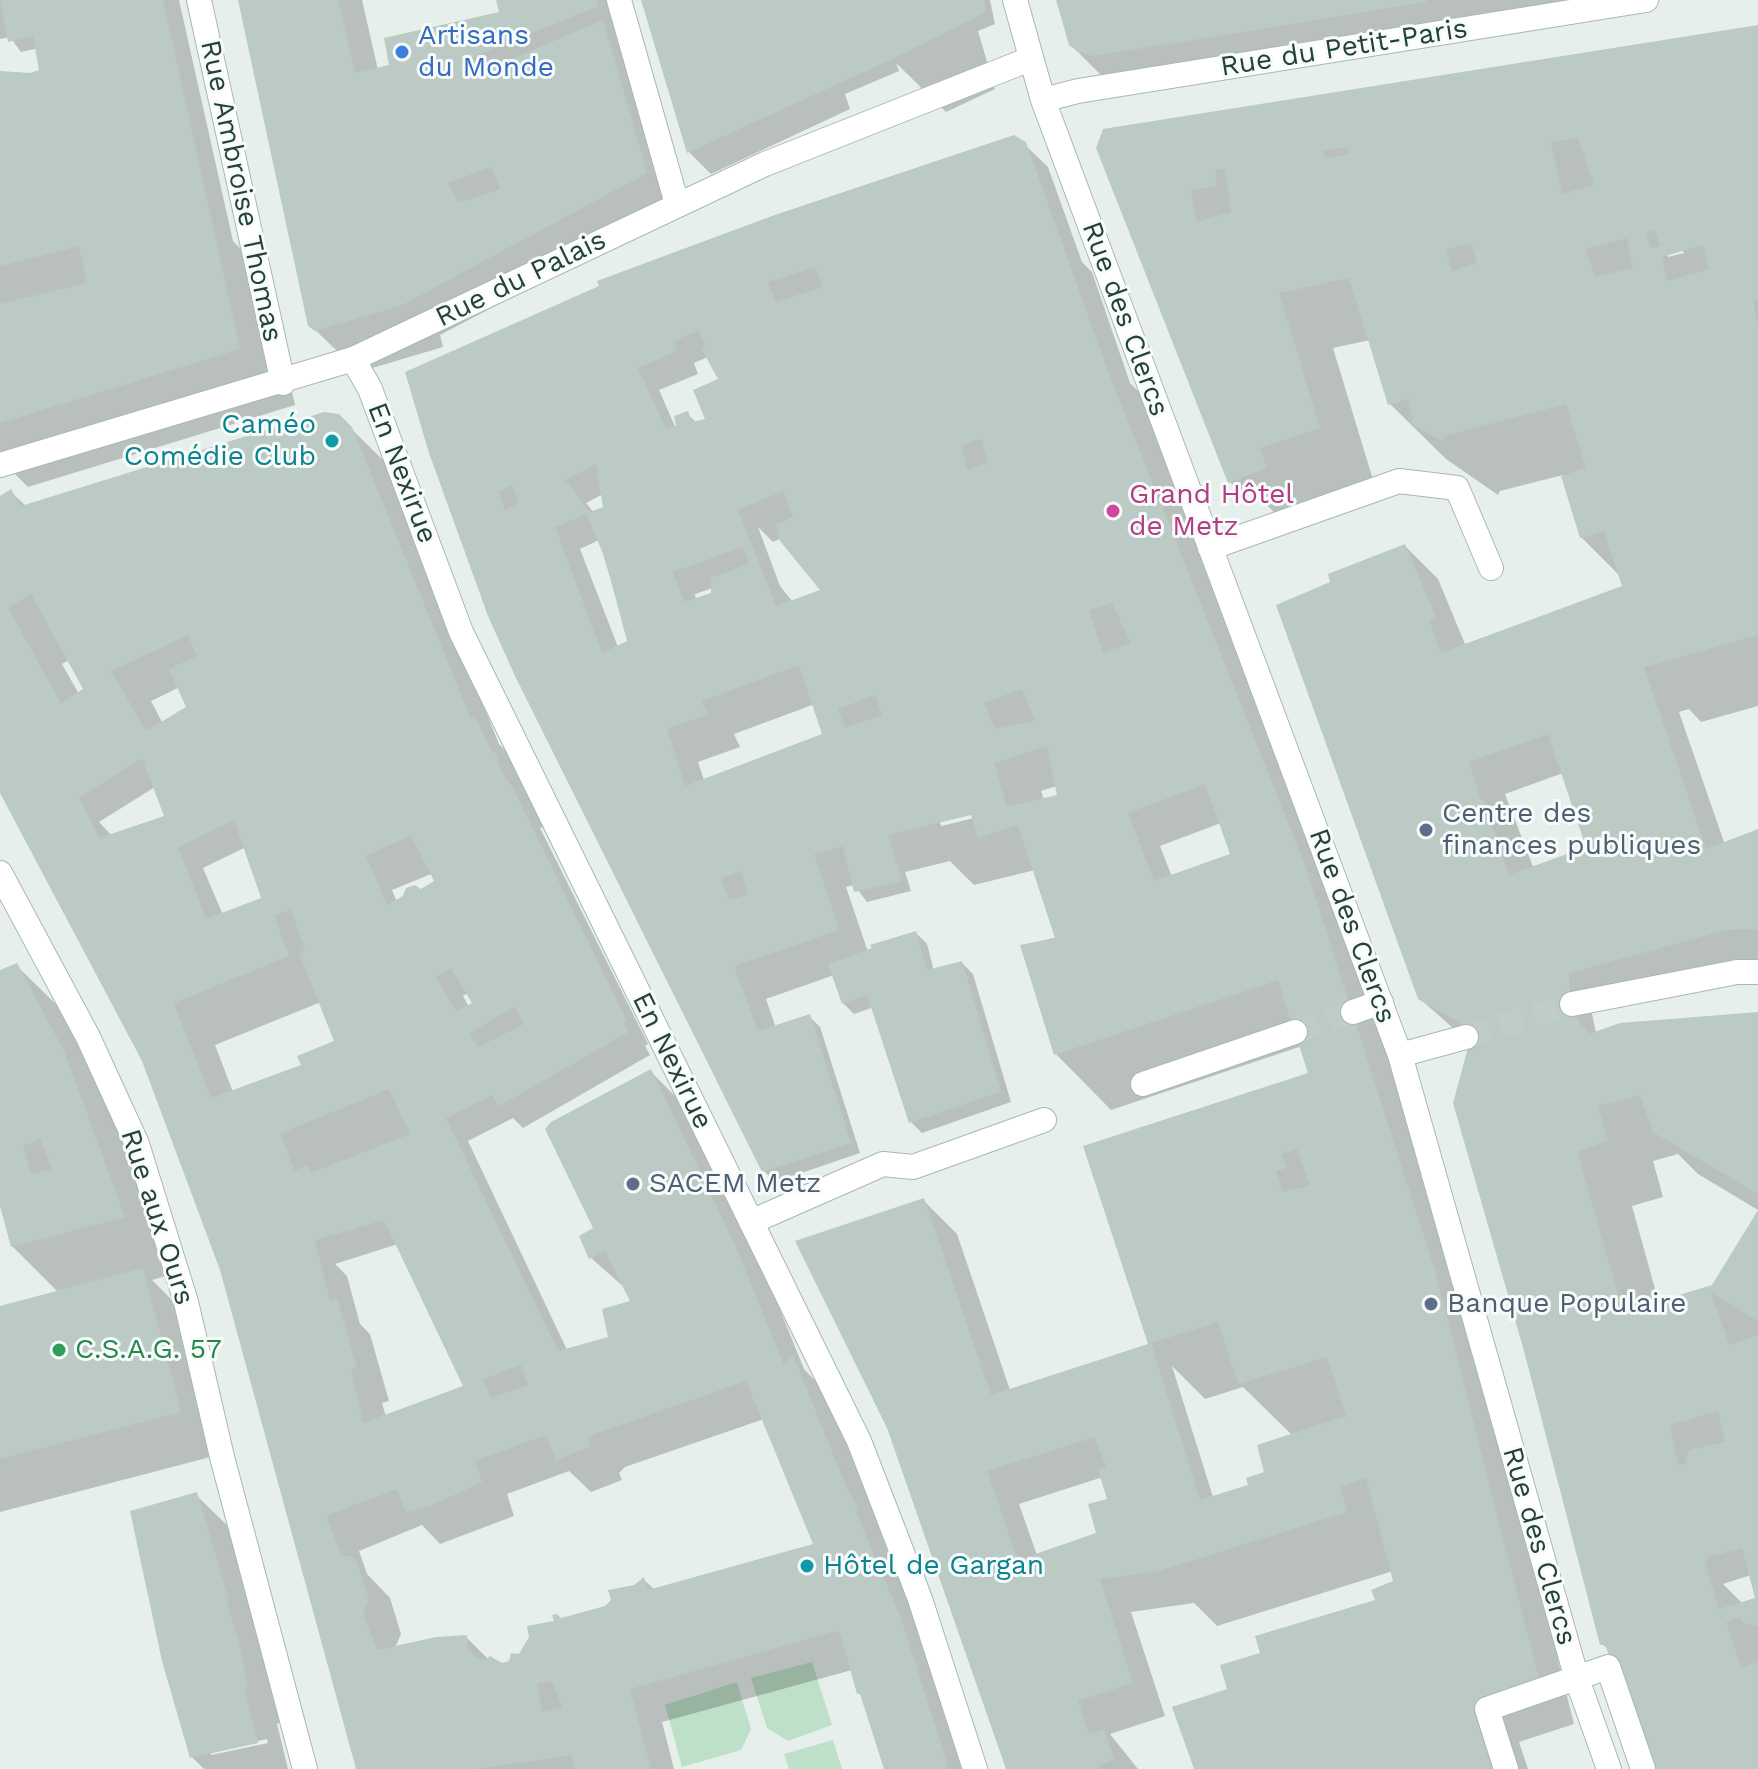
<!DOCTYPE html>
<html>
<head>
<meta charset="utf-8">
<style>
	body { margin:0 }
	canvas { display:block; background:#e6efeb }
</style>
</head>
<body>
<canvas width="1758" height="1769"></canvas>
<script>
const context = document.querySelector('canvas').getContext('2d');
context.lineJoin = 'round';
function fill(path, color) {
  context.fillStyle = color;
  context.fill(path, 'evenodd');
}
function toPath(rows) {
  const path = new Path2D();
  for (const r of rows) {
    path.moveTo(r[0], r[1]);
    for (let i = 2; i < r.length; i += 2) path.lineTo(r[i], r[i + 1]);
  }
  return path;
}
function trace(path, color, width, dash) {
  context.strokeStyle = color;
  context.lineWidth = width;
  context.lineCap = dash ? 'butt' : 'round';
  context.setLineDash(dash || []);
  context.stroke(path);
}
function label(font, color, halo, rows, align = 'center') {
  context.font = font + ' "Work Sans",sans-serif';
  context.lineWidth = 6;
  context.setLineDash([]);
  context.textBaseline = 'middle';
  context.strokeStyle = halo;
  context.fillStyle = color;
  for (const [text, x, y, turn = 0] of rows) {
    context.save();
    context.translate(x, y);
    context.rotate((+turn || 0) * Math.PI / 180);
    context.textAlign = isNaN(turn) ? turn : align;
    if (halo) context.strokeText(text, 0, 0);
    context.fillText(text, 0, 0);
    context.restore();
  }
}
fill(toPath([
	[812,1662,832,1725,788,1741,767,1728,751,1678],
	[737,1682,751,1729,741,1750,682,1767,665,1705],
	[833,1740,842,1769,789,1769,784,1754]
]), '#bfe0c8');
fill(toPath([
	[0,0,179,0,233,241,266,274,295,405,28,487,0,459,0,73,46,79,39,48,21,52,10,37,0,39],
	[240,0,362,0,378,70,501,14,498,0,619,0,669,196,586,258,440,335,443,347,359,372,310,325],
	[644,0,990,0,995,24,978,31,995,89,946,112,896,63,899,71,845,94,850,109,711,174,689,152],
	[1058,0,1593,0,1104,78,1070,44],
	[1758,27,1758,706,1701,722,1689,709,1679,712,1725,845,1758,834,1758,962,1591,1009,1596,1033,1758,1015,1758,1210,1698,1174,1678,1154,1653,1161,1663,1197,1632,1206,1659,1303,1711,1288,1758,1213,1758,1769,1602,1644,1471,1044,1419,998,1333,583,1405,546,1438,579,1465,644,1624,587,1621,577,1581,537,1563,475,1500,491,1498,495,1446,459,1390,404,1370,340,1333,348,1374,483,1278,516,1250,489,1240,492,1229,481,1098,148],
	[1681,249,1684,253,1668,257,1667,253],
	[1563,773,1589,848,1534,869,1505,794],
	[1751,1575,1758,1599,1743,1604,1723,1584],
	[1024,144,1048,167,1082,262,1092,272,1130,383,1154,407,1360,923,1490,1329,1573,1655,1558,1660,1574,1724,1519,1742,1528,1769,1196,1769,1231,1690,1262,1655,1377,1601,1396,1582,1393,1571,1217,1626,1194,1603,1131,1612,1165,1716,1110,1734,1138,1769,1012,1769,924,1201,957,1234,1010,1390,1152,1345,1149,1343,1311,1074,1302,1046,1111,1110,1056,1054,1023,946,1057,937,1035,870,974,885,950,861,905,872,911,891,867,902,854,885,846,887,868,952,916,933,927,944,934,971,962,963,973,974,1011,1102,922,1133,911,1122,874,1007,854,1014,843,1003,834,975,766,999,776,1028,809,1016,820,1027,860,1153,775,1182,764,1171,431,452],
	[708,357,721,380,706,420,697,423,687,414,677,431,659,390,698,374,694,363],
	[603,494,605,508,594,513,586,503],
	[758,527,773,542,782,538,823,591,793,602,780,586],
	[599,540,629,642,618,647,580,549],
	[713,588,713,594,696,600,695,594],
	[815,704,827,735,704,780,698,762,740,747,734,734],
	[1057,786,1059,796,1044,800,1041,791],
	[974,814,974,818,941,826,940,822],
	[1221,823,1232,855,1172,877,1160,846],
	[1172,1366,1205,1399,1243,1387,1293,1436,1267,1474,1251,1486,1213,1497],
	[1103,1477,1110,1501,1099,1534,1037,1555,1019,1504],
	[338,416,385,462,499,744,508,753,545,826,540,828,648,1044,645,1046,650,1055,523,1128,513,1118,468,1141,568,1352,611,1338,632,1303,626,1289,590,1257,596,1229,651,1072,684,1105,768,1280,804,1369,825,1391,932,1651,963,1769,886,1769,852,1670,662,1722,674,1769,358,1769,221,1270,144,1060,0,789,0,498,11,492,26,506],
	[69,660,86,690,79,694,62,664],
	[180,687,190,708,162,722,151,701],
	[155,787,170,825,112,836,99,822],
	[246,847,265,899,223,915,203,868],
	[431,874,437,882,397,902,392,890],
	[468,993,475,1004,469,1007,463,996],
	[321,1002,337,1042,303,1066,233,1092,215,1045],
	[398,1244,467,1387,386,1417,382,1403,389,1401,370,1334,360,1324,347,1276,335,1264],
	[764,1419,816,1545,655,1590,644,1580,607,1608,502,1665,489,1660,466,1637,395,1648,401,1634,390,1598,367,1574,359,1551,422,1525,440,1544,514,1516,507,1494,569,1471,591,1492,622,1480,619,1473,625,1467],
	[17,966,73,1021,180,1272,152,1280,185,1313,222,1454,0,1512,0,1308,58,1292,12,1246,0,1197,0,972],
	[196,1495,230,1528,280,1722,277,1724,288,1769,204,1769,192,1757],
	[267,1739,268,1743,211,1755,211,1751]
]), '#0003');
fill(toPath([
	[0,0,163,0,240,349,0,423,0,304,87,283,79,246,0,266,0,71,30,73,39,70,33,36,8,42],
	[238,0,338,0,355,73,389,65,384,38,499,12,496,0,596,0,598,6,472,58,480,73,603,20,647,173,402,305,315,331,308,326],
	[491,167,500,189,458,203,448,183],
	[641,0,984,0,986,7,984,13,890,60,687,153],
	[1056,0,1426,0,1426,2,1094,56,1078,52,1069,45],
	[1758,25,1758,300,1753,301,1758,326,1758,635,1644,667,1706,849,1758,829,1758,929,1726,930,1569,973,1570,998,1579,1022,1589,1034,1620,1023,1758,1012,1758,1194,1653,1132,1640,1095,1598,1106,1608,1141,1577,1151,1623,1312,1712,1285,1758,1210,1758,1321,1711,1292,1729,1345,1758,1335,1758,1626,1741,1622,1740,1617,1726,1622,1741,1668,1758,1662,1758,1769,1647,1769,1605,1644,1600,1645,1524,1351,1453,1103,1469,1044,1460,1023,1418,999,1276,605,1330,582,1328,574,1405,544,1436,617,1429,620,1441,653,1622,586,1604,531,1580,538,1561,476,1586,468,1566,404,1444,436,1442,441,1410,423,1413,419,1408,399,1388,405,1349,278,1279,293,1320,428,1260,448,1267,468,1228,483,1096,148,1103,129],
	[1578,137,1594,185,1562,194,1551,143],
	[1348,147,1349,154,1324,159,1323,151],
	[1225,169,1231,212,1196,222,1191,190,1217,186,1215,170],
	[1655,230,1660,246,1650,248,1646,233],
	[1627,238,1633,268,1595,277,1585,249],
	[1471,243,1477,263,1452,271,1445,250],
	[1703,245,1709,269,1667,281,1662,257],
	[1548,734,1586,847,1509,875,1483,799,1480,800,1469,762],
	[1718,1411,1725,1442,1689,1450,1685,1464,1678,1465,1670,1425],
	[1742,1548,1755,1598,1719,1609,1705,1563,1708,1557],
	[1014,135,1026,142,1106,366,1305,865,1435,1271,1542,1691,1487,1709,1506,1769,1194,1769,1172,1707,1227,1689,1220,1665,1260,1653,1255,1636,1375,1600,1371,1590,1393,1581,1366,1478,1340,1487,1347,1512,1159,1571,1100,1579,1133,1683,1078,1701,1089,1734,1104,1729,1114,1760,1099,1765,1100,1769,1006,1769,887,1428,795,1241,924,1198,991,1395,1148,1344,1083,1146,1308,1073,1278,980,1054,1055,1020,945,1055,938,1018,825,978,838,971,815,888,835,902,881,854,892,843,846,814,854,839,930,734,966,758,1031,810,1014,851,1143,762,1172,515,676,488,616,429,453,405,372,599,286,597,281,772,216],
	[815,267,822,287,776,302,768,282],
	[699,330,706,346,701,348,718,379,693,390,705,419,692,422,688,411,674,416,676,426,666,429,638,368,677,351,673,341],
	[981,439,988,463,967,470,961,445],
	[596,464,603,507,590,512,565,480],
	[512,485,519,503,505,510,498,492],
	[783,491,793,517,776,524,780,541,820,590,776,606,738,510],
	[586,514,605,558,627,641,602,653,555,527],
	[743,547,749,564,711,578,711,593,684,602,673,572],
	[1112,603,1131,643,1103,653,1089,610],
	[799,665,822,734,685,786,667,729,708,714,702,701],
	[1022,689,1035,721,995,729,984,703],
	[875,695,882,715,845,728,838,709],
	[1047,746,1057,795,1007,807,994,763],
	[1205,784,1230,854,1154,881,1128,813],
	[741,871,748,895,729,900,721,878],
	[1297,1149,1310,1186,1282,1192,1276,1171,1286,1168,1281,1154],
	[1218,1322,1238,1384,1327,1357,1346,1416,1257,1445,1264,1472,1246,1478,1248,1485,1200,1500,1151,1343],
	[1095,1437,1106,1467,1098,1470,1107,1499,1088,1504,1096,1533,1018,1560,987,1471],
	[324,412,339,414,352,427,471,719,475,717,492,752,495,751,503,775,512,786,627,1021,624,1023,629,1032,499,1106,492,1095,446,1118,558,1351,608,1337,602,1309,630,1301,605,1251,589,1259,579,1236,593,1228,545,1129,551,1122,651,1069,735,1245,784,1365,793,1355,847,1489,859,1510,856,1512,900,1616,949,1769,884,1769,860,1694,857,1694,840,1632,836,1631,630,1689,651,1769,575,1769,571,1755,477,1769,356,1769,220,1270,142,1061,0,793,0,496,11,489,21,506],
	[31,594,83,689,61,703,8,608],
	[188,635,197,656,169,669,186,707,146,731,111,671],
	[142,758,164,816,99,838,79,798],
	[234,820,261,898,206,919,178,847],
	[411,835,434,881,421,889,415,885,406,888,403,896,387,905,366,856],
	[291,909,305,949,299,953,334,1041,297,1056,301,1065,211,1098,174,1003,289,956,274,916],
	[451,968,472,1003,456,1011,436,977],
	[515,1006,524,1024,478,1047,470,1033],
	[389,1089,410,1134,311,1173,308,1165,294,1171,281,1133],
	[384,1220,463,1386,363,1423,351,1370,357,1368,337,1298,330,1301,315,1240],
	[521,1365,528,1385,491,1398,483,1379],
	[746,1381,813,1544,648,1590,644,1577,634,1585,608,1590,611,1600,605,1606,561,1618,557,1614,552,1615,554,1621,527,1626,529,1637,519,1654,511,1653,509,1661,502,1663,490,1656,486,1660,477,1658,468,1650,467,1635,436,1637,377,1650,363,1614,369,1600,357,1563,353,1557,341,1555,327,1518,330,1514,397,1489,406,1512,430,1506,482,1482,475,1461,546,1435,556,1460,590,1447,587,1439,592,1435],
	[552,1681,562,1707,542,1712,537,1684],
	[916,931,927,970,962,961,1001,1092,909,1123,867,995,842,1004,828,964,872,948,870,945],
	[17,963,64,1051,125,1217,11,1247,0,1206,0,970],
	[40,1139,52,1169,31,1174,23,1146],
	[143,1268,181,1412,0,1459,0,1306],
	[197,1492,229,1601,227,1605,239,1643,248,1688,245,1690,258,1743,190,1758,162,1661,130,1511]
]), '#bbcac4');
trace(toPath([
	[1295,1032,1353,1012],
	[1466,1037,1572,1004]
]), '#bfccc8', 24, [24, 12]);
const minor = toPath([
	[199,0,283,383],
	[619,0,677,204],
	[1015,0,1043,100,1400,1055,1577,1679,1609,1769],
	[1043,100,1078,91,1646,0],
	[353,359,370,389,461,632,859,1441,920,1599,975,1769],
	[0,465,353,359,765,164,1030,59],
	[1210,548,1399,481,1457,488,1491,568],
	[0,873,88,1037,137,1144,186,1302,222,1457,305,1769],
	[1572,1004,1737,972,1758,972],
	[1353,1012,1381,1002],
	[1400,1055,1466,1037],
	[1143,1084,1295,1032],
	[751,1222,883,1164,913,1167,1044,1120],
	[1506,1769,1487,1709,1608,1667,1643,1769]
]);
trace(minor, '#a8b8b2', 26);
trace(minor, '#fff', 24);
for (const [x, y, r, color] of [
	[402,52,8,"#3f7fe0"],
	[332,441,8,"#0f9aa8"],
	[1113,511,8,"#d1479c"],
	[1426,830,8,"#5c6f8a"],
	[633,1184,8,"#5c6f8a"],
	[1431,1304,8,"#5c6f8a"],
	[59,1350,8,"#2e9e5b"],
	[807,1566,8,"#0f9aa8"]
]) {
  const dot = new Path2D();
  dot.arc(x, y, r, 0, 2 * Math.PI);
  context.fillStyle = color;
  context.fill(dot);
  trace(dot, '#f7fbf9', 3);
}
label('28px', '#366cbe', '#f7fbf9', [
	["Artisans",418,36],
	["du Monde",418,68]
], 'left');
label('28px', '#24423a', '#f7fbf9', [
	["Rue du Petit-Paris",1344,48,-9],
	["Rue Ambroise Thomas",241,191,78],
	["Rue du Palais",521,279,-26],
	["Rue des Clercs",1125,319,70],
	["En Nexirue",402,473,69],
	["Rue des Clercs",1352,926,70],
	["En Nexirue",672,1061,64],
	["Rue aux Ours",157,1217,72],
	["Rue des Clercs",1539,1546,74]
]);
label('28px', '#0d838f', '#f7fbf9', [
	["Caméo",316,425],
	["Comédie Club",316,457],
	["Hôtel de Gargan",823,1566,"left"]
], 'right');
label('28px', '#b23c85', '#f7fbf9', [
	["Grand Hôtel",1129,495],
	["de Metz",1129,527]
], 'left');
label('28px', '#4e5e75', '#f7fbf9', [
	["Centre des",1442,814],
	["finances publiques",1442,846],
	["SACEM Metz",649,1184],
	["Banque Populaire",1447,1304]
], 'left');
label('28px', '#27864d', '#f7fbf9', [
	["C.S.A.G. 57",75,1350]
], 'left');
</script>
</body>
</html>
